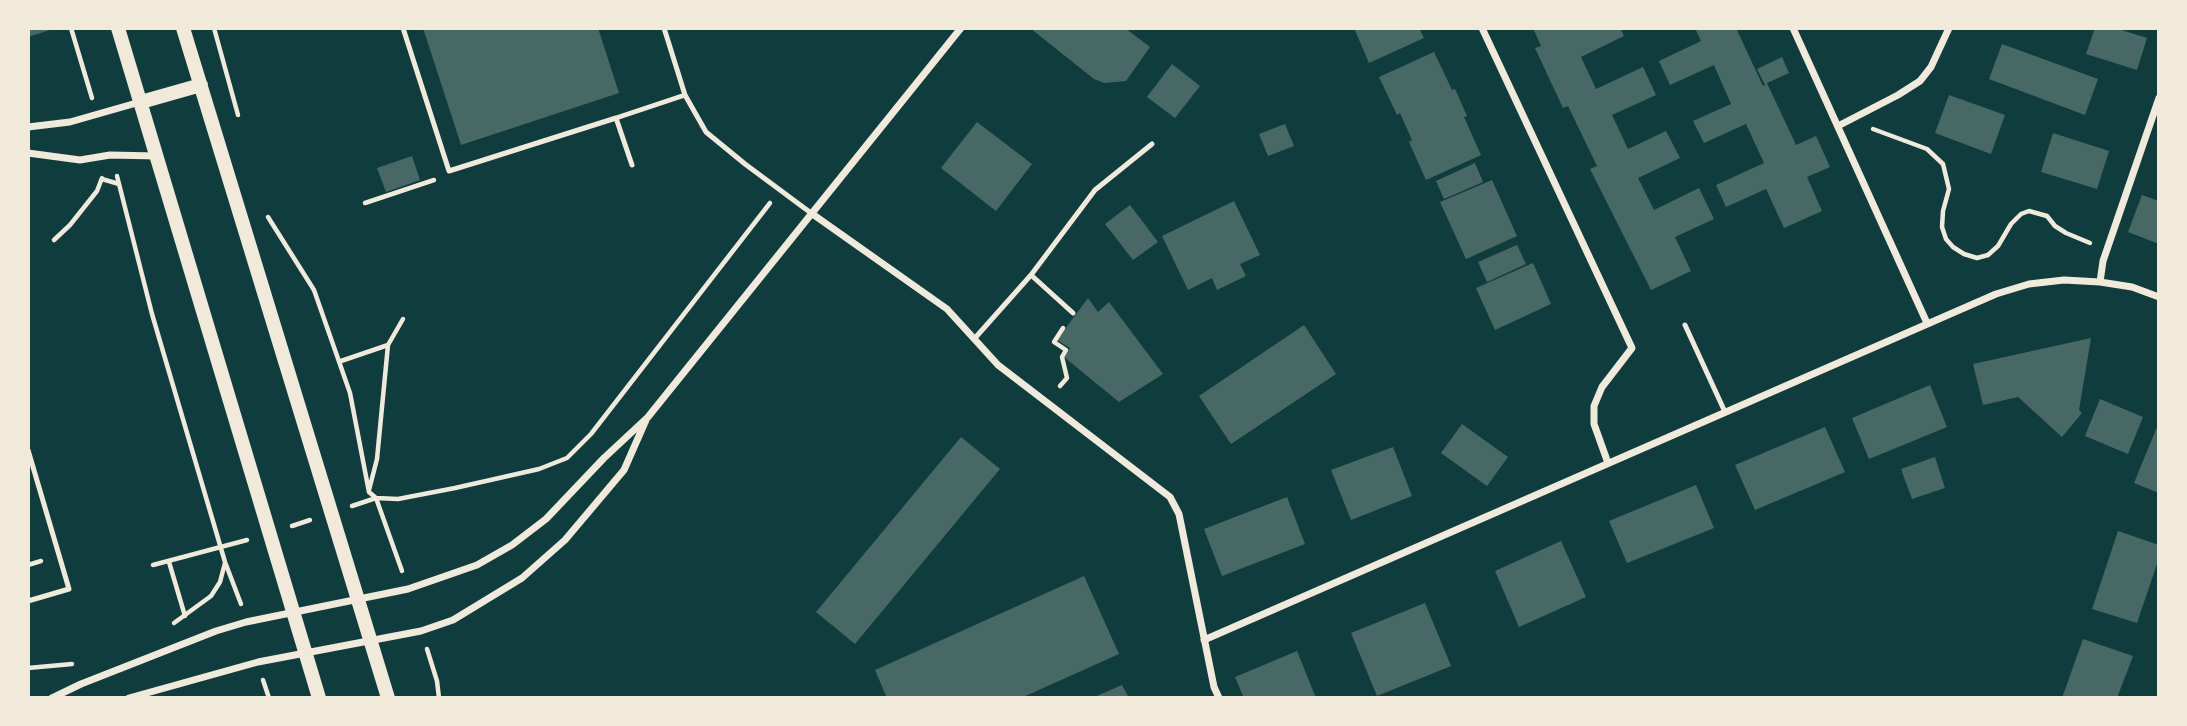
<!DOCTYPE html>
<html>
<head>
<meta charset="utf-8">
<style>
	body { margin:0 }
	#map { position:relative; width:2187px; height:726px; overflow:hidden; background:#0f3d3e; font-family:"Sofia Sans Condensed",sans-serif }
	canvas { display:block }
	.frame { position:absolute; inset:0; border:30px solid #f1e9da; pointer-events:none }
</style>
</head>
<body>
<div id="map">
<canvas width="2187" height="726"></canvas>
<div class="frame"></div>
</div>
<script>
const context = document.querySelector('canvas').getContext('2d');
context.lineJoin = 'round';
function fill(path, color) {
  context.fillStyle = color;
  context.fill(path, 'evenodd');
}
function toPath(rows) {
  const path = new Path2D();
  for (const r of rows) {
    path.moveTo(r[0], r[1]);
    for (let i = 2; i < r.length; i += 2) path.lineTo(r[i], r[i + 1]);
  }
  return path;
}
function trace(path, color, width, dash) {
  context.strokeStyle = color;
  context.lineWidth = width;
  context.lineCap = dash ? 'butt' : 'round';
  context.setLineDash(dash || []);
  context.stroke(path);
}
fill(toPath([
	[28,28,53,28,53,29,28,37],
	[423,28,598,28,619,93,461,145],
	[1030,28,1125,28,1150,47,1126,81,1104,83,1094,79],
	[1354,28,1419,28,1424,38,1369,63],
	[1533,28,1620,28,1624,36,1581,57,1596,89,1643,67,1656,95,1612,115,1628,149,1666,131,1680,158,1638,178,1654,210,1699,188,1714,219,1675,237,1691,271,1651,290,1590,169,1597,166,1568,106,1563,108,1535,48,1541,46],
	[1695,28,1736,28,1763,86,1765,85,1757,69,1782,57,1789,73,1767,83,1796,145,1816,136,1830,167,1807,177,1822,211,1784,228,1766,189,1726,207,1716,185,1764,163,1746,124,1704,143,1693,121,1731,104,1714,65,1670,85,1659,61,1701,41],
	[2095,28,2115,28,2147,38,2137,70,2086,54],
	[2002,44,2098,79,2085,115,1989,79],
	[1434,52,1452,90,1455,89,1467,116,1464,117,1481,155,1426,180,1409,142,1412,140,1400,113,1397,115,1379,77],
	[1172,64,1200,86,1175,118,1147,97],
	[1949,95,2005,115,1991,154,1935,133],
	[977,122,1032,164,996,211,941,168],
	[1285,124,1294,146,1268,156,1259,134],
	[2053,133,2109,151,2097,189,2041,172],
	[412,156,420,180,386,192,377,168],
	[1475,163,1483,182,1444,199,1436,181],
	[1492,180,1517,236,1466,259,1440,202],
	[2142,195,2159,201,2159,244,2128,232],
	[1234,201,1260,255,1240,264,1246,276,1217,290,1212,278,1188,290,1162,236],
	[1130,205,1158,242,1133,260,1105,224],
	[1517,245,1526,264,1487,282,1478,262],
	[1533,263,1551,304,1495,330,1476,288],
	[1088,298,1098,312,1109,302,1163,374,1119,402,1064,357,1070,348,1057,340],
	[1304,325,1336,374,1231,444,1199,396],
	[2091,338,2079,410,2082,413,2062,437,2018,397,1983,405,1973,364],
	[1930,385,1947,427,1869,459,1852,418],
	[2100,399,2143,417,2128,454,2085,436],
	[2159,422,2159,493,2134,483],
	[1462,424,1508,457,1487,486,1441,453],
	[1825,427,1845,472,1755,510,1735,465],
	[961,437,1000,469,855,644,816,612],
	[1393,447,1412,496,1351,520,1331,470],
	[1935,457,1945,488,1912,499,1901,469],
	[1696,485,1714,528,1627,563,1609,521],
	[1287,497,1305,544,1222,576,1204,529],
	[2118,531,2159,545,2159,558,2137,623,2092,609],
	[1561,541,1586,597,1519,627,1495,571],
	[1084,576,1119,654,1021,698,887,698,875,670],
	[1425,603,1451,666,1377,696,1351,633],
	[2083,639,2133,656,2117,698,2062,698],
	[1297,651,1316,698,1244,698,1235,677],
	[1122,685,1129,698,1092,698]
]), '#486865');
trace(toPath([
	[71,28,92,98],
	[214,28,238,115],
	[1873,129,1927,149,1943,164,1949,189,1943,211,1942,227,1946,239,1953,247,1964,254,1977,258,1988,255,1998,246,2011,224,2021,214,2029,211,2047,216,2055,226,2066,233,2090,243],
	[117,176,152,314,225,562,241,604],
	[102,179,119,184],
	[365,203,434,180],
	[268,217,314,290,350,393,369,492,376,498,402,571],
	[54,240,70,225,97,191,102,178],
	[341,361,388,345,403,319],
	[1060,386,1067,378,1062,357,1066,350,1054,342,1063,328],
	[369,490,377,459,388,345],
	[352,506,376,498,398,499,455,488,539,469,567,458,591,434,770,203],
	[292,526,310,520],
	[169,562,185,616],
	[28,565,41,561],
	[153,565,247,540],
	[174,623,211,596,220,582,225,563],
	[427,649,437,681,439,698],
	[28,668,72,664],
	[263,680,269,698]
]), '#f1e9da', 4.5);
trace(toPath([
	[403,28,449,171,616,118],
	[664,28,685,95,706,132,745,164,811,213],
	[632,165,616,118,685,95],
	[1031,275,1073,313],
	[1685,325,1725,412],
	[975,338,1031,275,1095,190,1152,144],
	[28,450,69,589,28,601]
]), '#f1e9da', 5);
trace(toPath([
	[1482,28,1632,348,1602,387,1594,406,1594,424,1608,463],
	[1793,28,1927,323],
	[1838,126,1898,95,1920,81,1931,67,1949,28],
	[28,127,70,122,140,102],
	[28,153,80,160,110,155,156,156],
	[811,213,947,309,998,365,1170,497,1179,514,1214,687,1219,698],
	[2100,282,2103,261,2159,98],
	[1204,640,1996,294,2029,284,2064,280,2100,282,2132,287,2159,297],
	[52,698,81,684,216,631,246,622,408,589,477,565,512,545,546,519,604,458,648,417,961,28],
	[129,698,258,662,421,631,453,620,522,578,565,540,624,470,646,420]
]), '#f1e9da', 7);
trace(toPath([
	[118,28,319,698],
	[183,28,388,698],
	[141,102,201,85]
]), '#f1e9da', 14);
</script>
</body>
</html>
